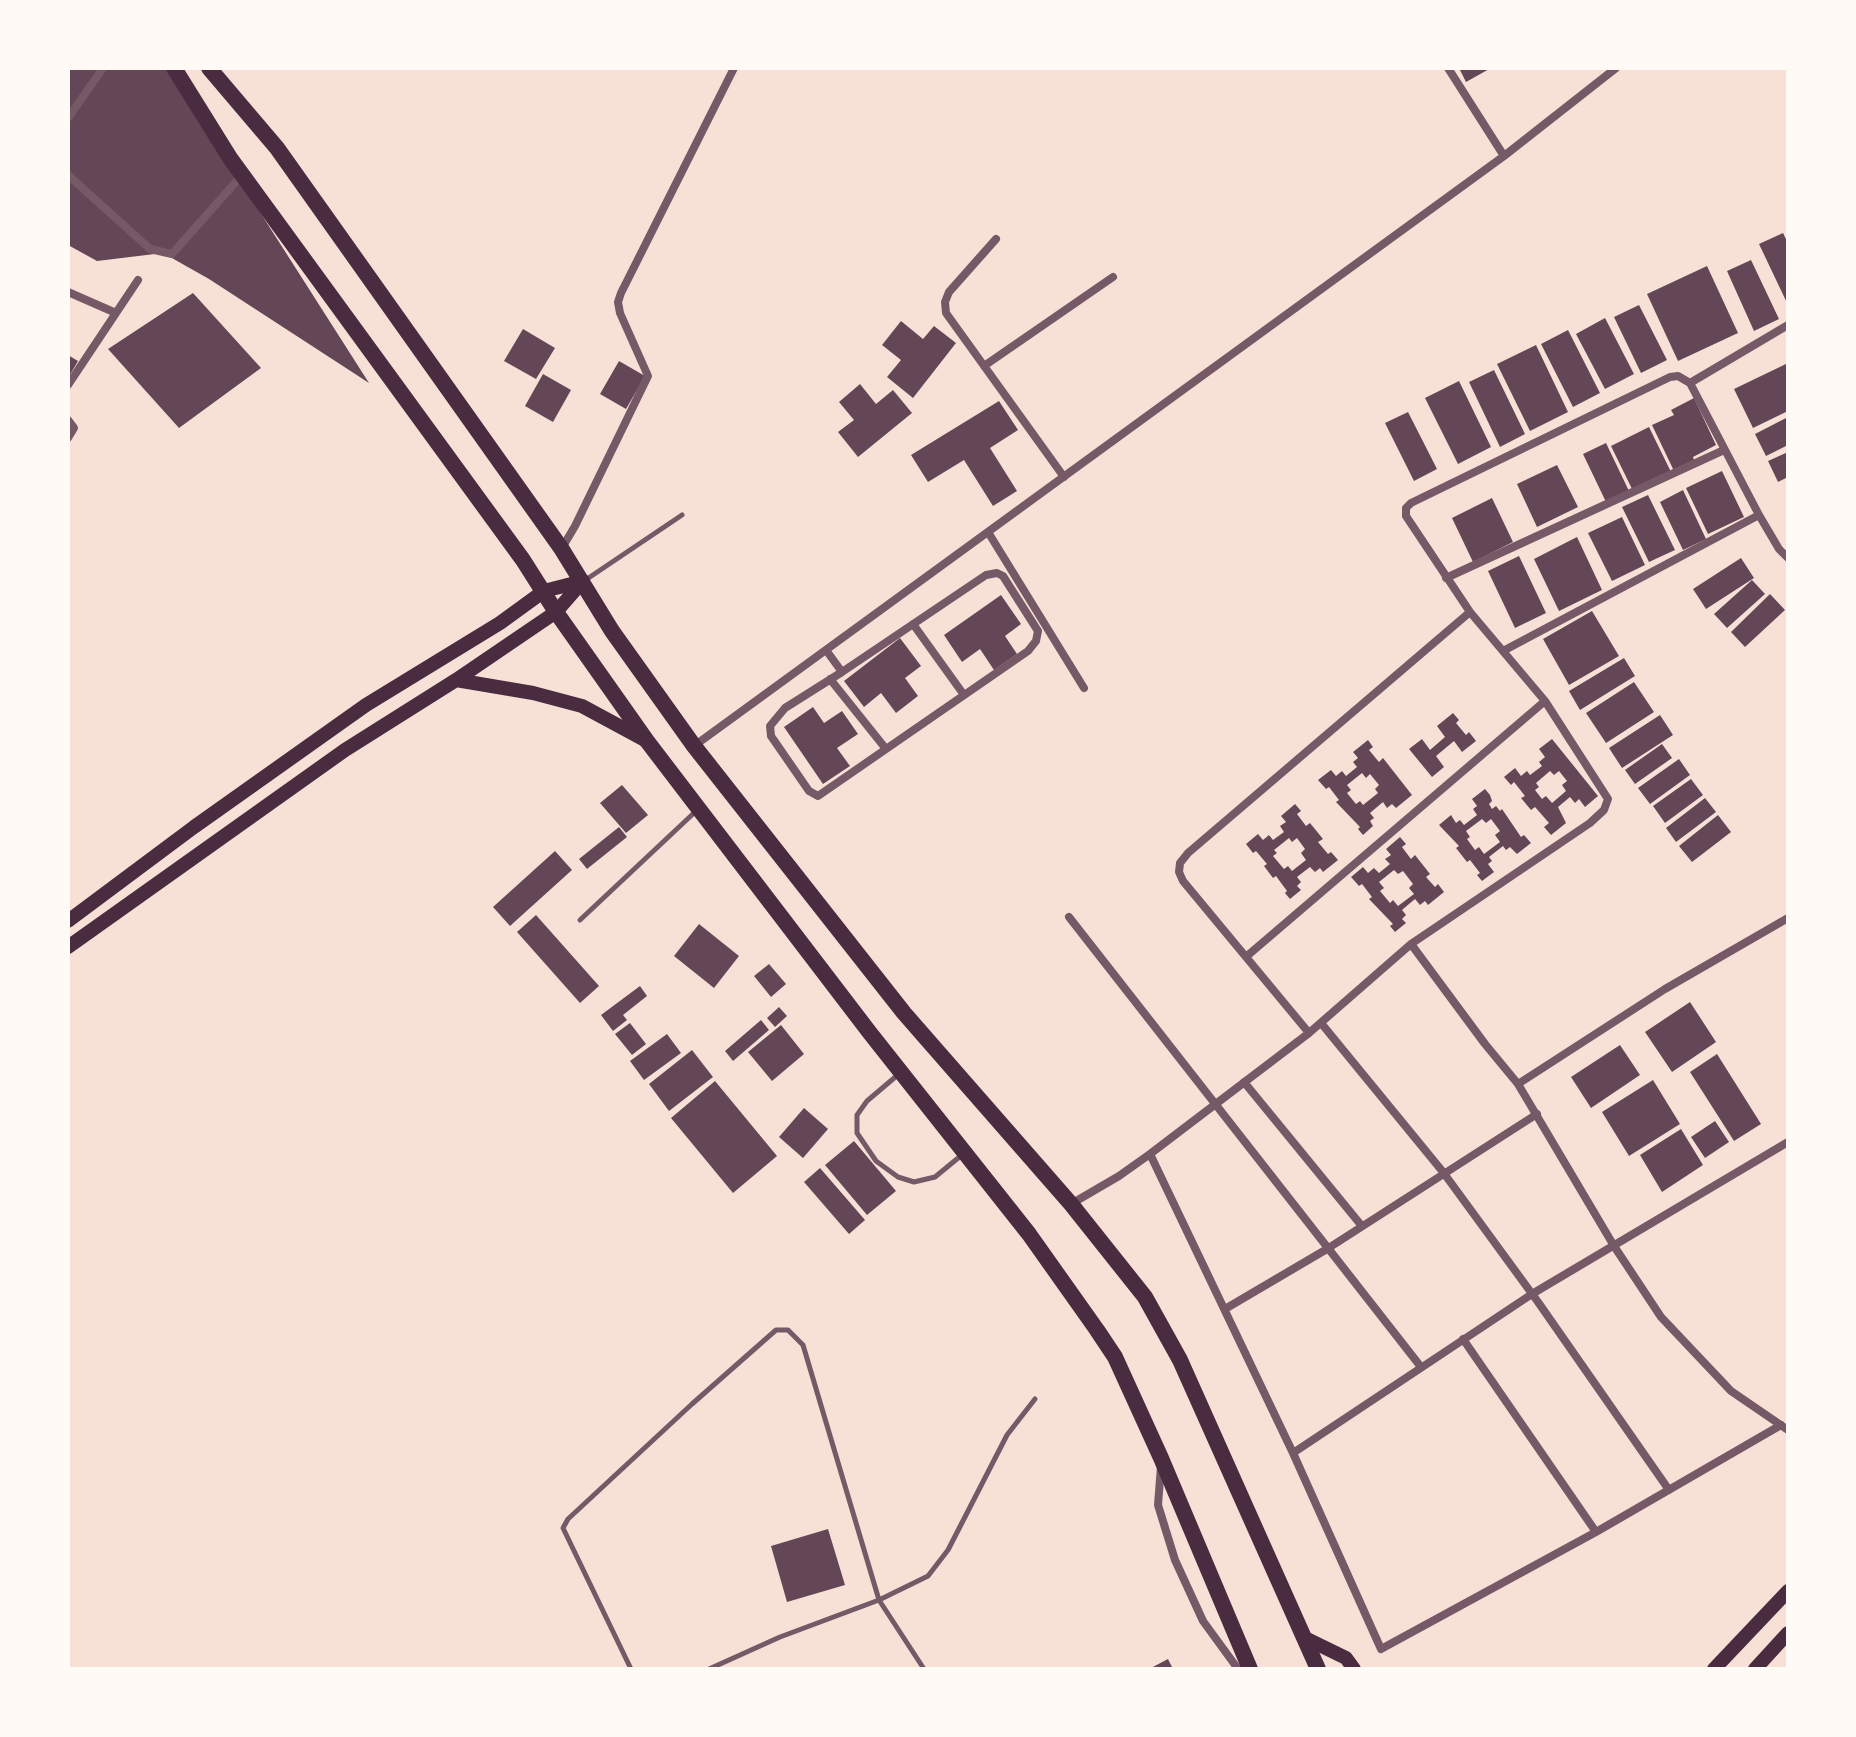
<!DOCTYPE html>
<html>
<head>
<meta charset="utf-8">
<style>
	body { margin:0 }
	#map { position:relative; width:1856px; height:1737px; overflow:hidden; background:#f7e1d7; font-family:Montserrat,sans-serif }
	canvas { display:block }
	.frame { position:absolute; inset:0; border:70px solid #fffaf5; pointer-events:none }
</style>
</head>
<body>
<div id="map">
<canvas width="1856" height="1737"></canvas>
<div class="frame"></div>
</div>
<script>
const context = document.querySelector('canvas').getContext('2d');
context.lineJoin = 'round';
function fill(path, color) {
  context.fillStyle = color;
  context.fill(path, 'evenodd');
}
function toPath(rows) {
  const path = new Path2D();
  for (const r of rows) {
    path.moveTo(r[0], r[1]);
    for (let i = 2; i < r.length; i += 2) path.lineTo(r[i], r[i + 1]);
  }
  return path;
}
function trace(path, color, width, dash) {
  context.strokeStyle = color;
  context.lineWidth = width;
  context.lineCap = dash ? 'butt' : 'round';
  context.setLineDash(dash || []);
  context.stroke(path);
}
fill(toPath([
	[68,68,168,68,369,383,209,279,163,253,97,261,68,245],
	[1459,68,1491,68,1466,82],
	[1783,233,1788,243,1788,305,1759,244],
	[1751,260,1779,319,1754,331,1727,271],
	[1707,266,1738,333,1678,361,1647,294],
	[193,293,261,368,179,428,108,349],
	[1639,305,1667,360,1641,373,1614,317],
	[1605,318,1634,374,1605,389,1576,334],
	[901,321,923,339,934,326,956,343,913,398,887,377,901,360,882,345],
	[523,329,555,348,536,379,504,361],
	[1568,330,1600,393,1573,407,1541,344],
	[1536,345,1568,412,1530,431,1497,364],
	[68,355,78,361,68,378],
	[619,361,645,376,626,409,600,394],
	[1788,363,1788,411,1753,428,1734,389],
	[1494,370,1525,434,1500,447,1469,382],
	[543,374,571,390,553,422,525,406],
	[1459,381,1491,447,1458,464,1425,398],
	[860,384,876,404,893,390,912,413,858,457,838,432,854,420,839,402],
	[1694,398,1716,445,1693,457,1694,460,1674,471,1652,425,1674,415,1671,410],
	[999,401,1018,430,990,448,1017,491,993,506,964,460,928,482,911,455],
	[1408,412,1437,469,1414,481,1385,423],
	[1788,417,1788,445,1766,456,1755,434],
	[1649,427,1671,472,1633,491,1611,446],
	[1606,443,1629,491,1606,502,1583,454],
	[1788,452,1788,477,1778,482,1768,461],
	[1557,465,1578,507,1537,527,1517,484],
	[1722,471,1744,517,1708,534,1686,488],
	[1683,490,1706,539,1683,550,1660,502],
	[1648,495,1675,550,1649,562,1622,507],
	[1492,498,1513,542,1473,562,1452,518],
	[1622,517,1645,565,1612,581,1588,533],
	[1577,537,1602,590,1559,611,1534,559],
	[1519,556,1546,613,1515,628,1488,571],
	[1741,558,1754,578,1706,609,1693,589],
	[1752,580,1765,594,1727,628,1714,614],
	[1770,594,1785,610,1745,647,1731,632],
	[1001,595,1021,624,1005,636,1017,654,994,670,980,649,962,662,944,635],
	[1592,611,1619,656,1569,685,1543,639],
	[900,638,921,666,905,678,918,696,896,713,881,693,864,707,844,681],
	[1624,658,1635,676,1580,710,1569,691],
	[1634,682,1654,712,1606,743,1586,713],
	[813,707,824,723,842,711,858,734,837,748,850,766,823,784,784,727],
	[1453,713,1459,720,1456,723,1466,735,1469,732,1476,741,1462,752,1454,741,1436,756,1444,767,1432,777,1409,749,1422,739,1430,750,1445,737,1437,726],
	[1660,715,1673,735,1622,768,1609,748],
	[1552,739,1598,796,1585,807,1579,799,1575,803,1570,797,1558,807,1566,823,1551,835,1544,827,1549,823,1535,807,1531,810,1521,798,1525,796,1514,782,1511,785,1504,777,1515,768,1521,776,1527,771,1530,775,1542,766,1539,762,1545,757,1539,749],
	[1550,771,1554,775,1559,771,1567,781,1562,785,1566,791,1552,803,1546,796,1542,799,1535,790,1539,787,1536,783],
	[1368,740,1373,747,1369,750,1379,762,1383,758,1412,795,1396,808,1392,804,1387,808,1383,802,1370,813,1374,818,1370,821,1373,826,1363,835,1358,829,1360,827,1336,802,1339,800,1329,787,1326,789,1318,780,1331,770,1336,776,1342,771,1346,776,1357,767,1353,762,1358,758,1353,752],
	[1362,773,1366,778,1370,774,1379,785,1375,789,1378,793,1363,805,1360,801,1356,804,1347,793,1351,790,1347,785],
	[1662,744,1672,758,1635,784,1625,770],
	[1679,759,1690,775,1650,804,1638,788],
	[1691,779,1703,795,1665,823,1653,806],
	[622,785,648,815,626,833,600,803],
	[1485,789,1490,795,1492,801,1489,804,1492,809,1496,806,1500,811,1502,809,1521,837,1524,835,1531,843,1517,854,1510,847,1506,850,1503,846,1489,857,1492,861,1488,864,1494,872,1482,881,1477,875,1480,873,1470,860,1467,862,1456,848,1459,846,1439,825,1451,815,1456,823,1460,820,1464,825,1477,815,1473,809,1477,806,1472,799],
	[1482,819,1486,823,1491,819,1500,831,1495,835,1500,842,1484,854,1479,847,1475,850,1467,839,1470,837,1466,831],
	[1705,798,1716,812,1676,842,1666,828],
	[1295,804,1301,811,1297,814,1306,826,1310,823,1323,839,1318,842,1328,854,1331,852,1338,860,1323,872,1320,868,1315,872,1310,867,1297,877,1301,882,1297,886,1301,890,1290,899,1285,893,1287,891,1276,876,1273,878,1264,866,1267,864,1256,851,1253,853,1246,844,1258,834,1263,840,1269,835,1273,840,1284,832,1280,826,1286,822,1281,816],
	[1289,838,1292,842,1297,838,1305,849,1301,853,1306,860,1292,871,1288,866,1284,869,1273,856,1277,853,1274,850],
	[1718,815,1731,832,1692,862,1679,846],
	[619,827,627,837,587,869,579,859],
	[1400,837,1406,844,1402,847,1411,859,1415,855,1430,874,1426,877,1435,887,1438,884,1444,892,1428,905,1425,901,1420,905,1415,899,1409,904,1402,910,1406,915,1402,919,1406,923,1395,932,1390,926,1393,924,1369,899,1372,897,1362,884,1359,886,1351,877,1363,867,1368,873,1374,868,1379,873,1390,864,1385,859,1391,855,1386,849],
	[1394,870,1398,874,1403,871,1413,884,1409,888,1414,894,1398,906,1393,900,1390,903,1380,891,1384,888,1379,882],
	[555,851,572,870,510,926,493,907],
	[536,915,599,986,580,1003,517,932],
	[699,924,739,956,714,988,674,956],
	[769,964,786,984,771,997,754,976],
	[640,986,647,996,623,1015,627,1020,613,1031,601,1015],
	[1690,1002,1716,1042,1672,1072,1645,1032],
	[779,1007,787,1016,775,1027,767,1018],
	[761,1020,769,1030,733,1061,725,1051],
	[630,1023,646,1044,632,1055,615,1034],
	[781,1025,804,1054,772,1081,748,1052],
	[667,1034,681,1053,644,1080,630,1061],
	[1620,1045,1640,1075,1591,1108,1571,1077],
	[692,1050,713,1077,669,1111,649,1084],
	[1717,1054,1761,1124,1734,1141,1690,1072],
	[1653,1080,1680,1124,1629,1156,1602,1112],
	[715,1081,777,1156,733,1193,671,1118],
	[804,1108,828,1129,803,1158,779,1137],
	[1715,1121,1729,1142,1705,1158,1691,1137],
	[1681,1129,1703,1165,1662,1192,1640,1155],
	[854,1141,896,1191,867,1215,825,1165],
	[820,1168,865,1220,849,1234,804,1182],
	[828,1529,845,1585,787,1602,771,1546],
	[1168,1659,1173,1669,1149,1669]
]), '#644757');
trace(toPath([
	[584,581,682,515],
	[580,920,695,812],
	[900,1073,867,1101,857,1115,857,1133,876,1161,898,1177,914,1182,935,1177,963,1154],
	[631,1669,563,1528,568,1519,692,1404,776,1330,788,1330,803,1345,879,1600,924,1669],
	[709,1669,780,1637,879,1600,928,1576,948,1550,1007,1435,1035,1399]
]), '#755966', 5);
trace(toPath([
	[1448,68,1504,156],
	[68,118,103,68],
	[68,175,150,249,172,254,242,175],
	[996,239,949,292,945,302,946,313,1064,477],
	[68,292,116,313],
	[984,366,1113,277],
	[1690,383,1788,325],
	[68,385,138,280],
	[68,420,74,428,68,438],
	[988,532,1084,688],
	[562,548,575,526,648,376,620,313,618,302,621,293,734,68],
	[1446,578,1724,450],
	[913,624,964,695],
	[826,650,842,672,785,708,770,726,771,736,809,791,818,796,1028,651,1036,641,1038,631,1003,576,997,573,986,575,842,672],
	[1503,651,1759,515],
	[830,679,886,749],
	[694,746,1504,156,1616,68],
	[1069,917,1421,1367],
	[1411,944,1485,1044,1518,1084,1614,1246,1661,1317,1731,1391,1788,1430],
	[1247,956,1545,701],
	[1321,1023,1443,1172,1538,1302,1669,1490],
	[1309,1033,1183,881,1179,872,1180,863,1188,853,1470,612],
	[1244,1082,1361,1225],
	[1518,1084,1665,989,1788,918],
	[1150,1154,1293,1453,1381,1649,1596,1532,1781,1425],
	[1071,1204,1119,1176,1150,1154,1309,1033,1411,944,1590,823,1604,810,1608,799,1545,701,1470,612,1406,516,1406,508,1411,503,1670,377,1678,376,1690,383,1759,515,1779,549,1788,558],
	[1225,1309,1327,1249,1537,1114],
	[1463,1339,1596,1532],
	[1293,1453,1532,1294,1788,1142],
	[1161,1466,1158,1505,1175,1560,1203,1621,1238,1669]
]), '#755966', 8);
trace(toPath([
	[456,680,533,693,582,706,645,740],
	[68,921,194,827,366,705,500,623,544,591,583,581],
	[68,947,345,750,456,680,556,612,583,581],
	[1305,1638,1346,1658,1354,1669],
	[1714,1669,1788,1591],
	[1755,1669,1788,1633]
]), '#4a2c40', 14);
trace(toPath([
	[174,68,230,158,523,560,556,612,647,741,870,1033,1029,1234,1097,1330,1115,1357,1161,1458,1250,1669],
	[209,68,277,148,561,548,612,631,694,746,904,1013,1071,1204,1145,1297,1180,1360,1318,1669]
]), '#4a2c40', 16);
</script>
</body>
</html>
